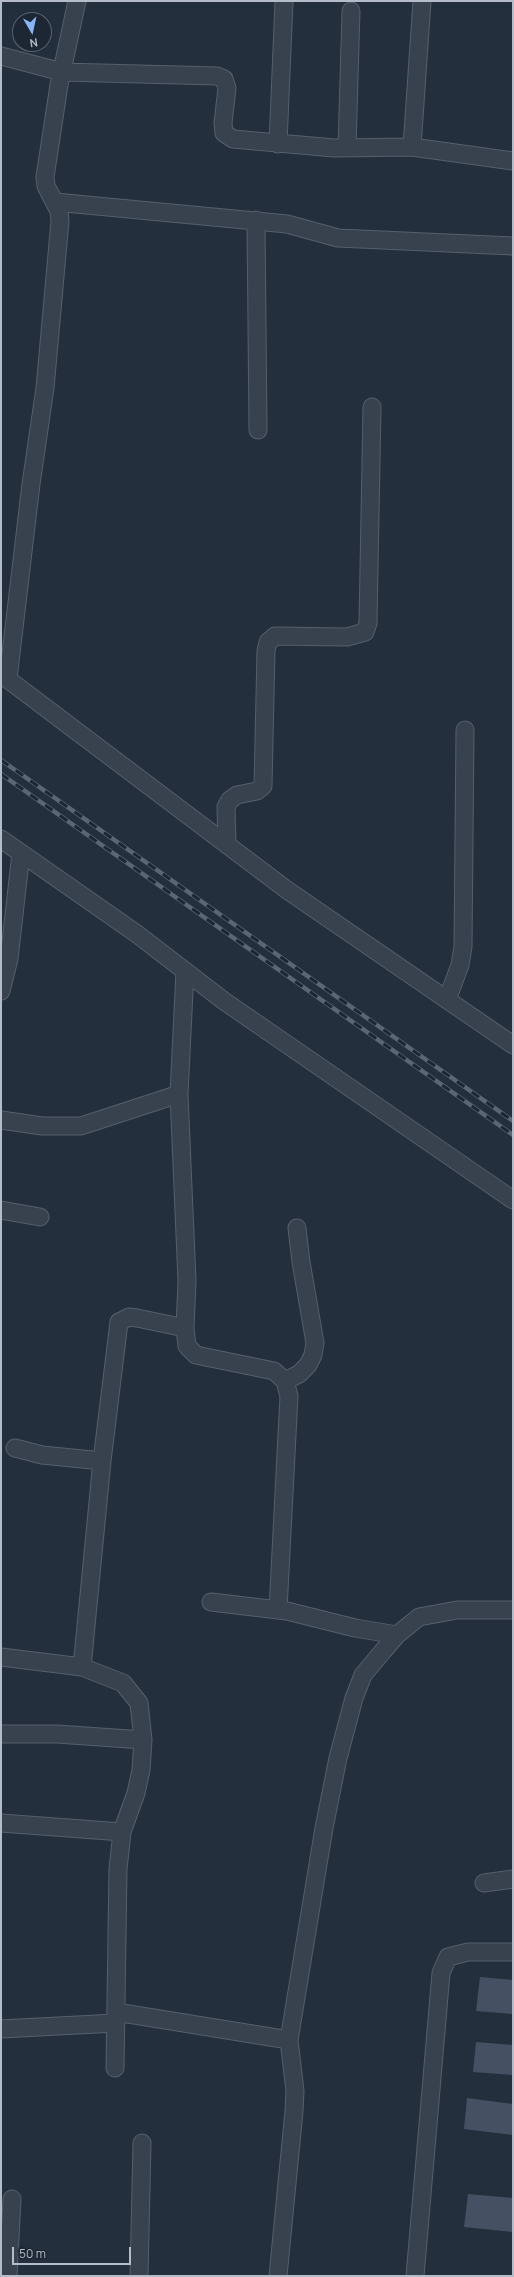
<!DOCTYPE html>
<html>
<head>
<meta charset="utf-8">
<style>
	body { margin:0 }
	#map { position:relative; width:514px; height:2277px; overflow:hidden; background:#242f3e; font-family:Manrope,sans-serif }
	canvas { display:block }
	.frame { position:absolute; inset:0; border:2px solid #b4bcc9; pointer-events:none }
	.north { position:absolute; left:12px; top:12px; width:40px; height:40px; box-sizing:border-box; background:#1d2633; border:1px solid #59626f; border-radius:50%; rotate:171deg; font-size:11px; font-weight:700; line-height:16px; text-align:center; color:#b4bcc9 }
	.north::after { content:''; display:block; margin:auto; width:14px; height:18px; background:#8ab4f8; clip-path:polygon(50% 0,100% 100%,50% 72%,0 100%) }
	.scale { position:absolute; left:12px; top:2247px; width:119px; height:18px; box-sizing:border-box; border:2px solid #b4bcc9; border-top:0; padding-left:5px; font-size:12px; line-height:14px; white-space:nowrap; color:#b4bcc9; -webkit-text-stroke:3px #1d2633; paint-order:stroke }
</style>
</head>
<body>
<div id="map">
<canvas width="514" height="2277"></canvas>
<div class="frame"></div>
<div class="north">N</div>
<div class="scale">50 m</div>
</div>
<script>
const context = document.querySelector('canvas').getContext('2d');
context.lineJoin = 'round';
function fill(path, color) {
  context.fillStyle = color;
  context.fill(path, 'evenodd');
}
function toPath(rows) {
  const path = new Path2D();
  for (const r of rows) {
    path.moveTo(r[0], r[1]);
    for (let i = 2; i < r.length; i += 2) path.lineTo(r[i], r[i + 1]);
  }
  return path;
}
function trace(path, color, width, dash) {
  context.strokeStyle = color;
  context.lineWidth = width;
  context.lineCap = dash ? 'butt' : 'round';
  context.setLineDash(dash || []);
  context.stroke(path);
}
fill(toPath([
	[480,1977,513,1980,513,2014,476,2011],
	[476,2042,513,2045,513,2075,473,2072],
	[467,2098,513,2104,513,2135,464,2129],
	[468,2194,513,2198,513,2232,464,2227]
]), '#455162');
const minor = toPath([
	[1,56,62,72,217,76,224,79,227,88,223,123,224,133,233,139,334,148,412,147,513,161],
	[278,144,284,2],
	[412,147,422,1],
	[347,148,351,11],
	[55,202,287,224,338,238,513,246],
	[256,220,258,430],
	[1,674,287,890,513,1045],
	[8,679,31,484,45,388,60,221,59,211,46,186,45,177,59,85,77,1],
	[1,839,137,934,224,1001,513,1200],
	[227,845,226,807,230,800,237,795,257,791,263,786,266,651,268,642,275,636,347,637,365,632,368,623,372,407],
	[185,971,179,1094,187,1281,185,1328,187,1346,196,1355,274,1371,285,1381,289,1396,278,1610],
	[1,991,9,959,21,853],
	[447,1000,460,965,463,947,465,730],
	[1,1120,42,1126,81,1126,179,1094],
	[1,1210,40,1217],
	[285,1381,299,1374,308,1365,313,1355,315,1343,301,1262,297,1228],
	[15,1448,42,1455,102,1461],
	[211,1602,287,1611,355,1628,397,1635],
	[1,1657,82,1667,123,1683,139,1703,143,1740,141,1770,136,1793,122,1832,118,1869,115,2068],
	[82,1667,102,1461,119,1322,129,1317,137,1318,185,1328],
	[1,1734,57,1734,143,1740],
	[1,1823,122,1832],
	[484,1883,513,1879],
	[116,2012,289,2040],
	[1,2029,116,2023],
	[8,2276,12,2199],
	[139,2276,142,2143],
	[278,2276,294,2111,295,2091,289,2040,324,1828,338,1758,354,1698,363,1675,383,1651,397,1635,419,1617,457,1610,513,1610],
	[415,2276,441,1973,448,1957,468,1952,513,1952]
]);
trace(minor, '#565f6c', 19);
trace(minor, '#38414e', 17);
const rail = toPath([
	[1,760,513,1121],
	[1,774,513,1135]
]);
trace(rail, '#5a6575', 4.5);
trace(rail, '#1d2633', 3, [9]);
</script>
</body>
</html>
